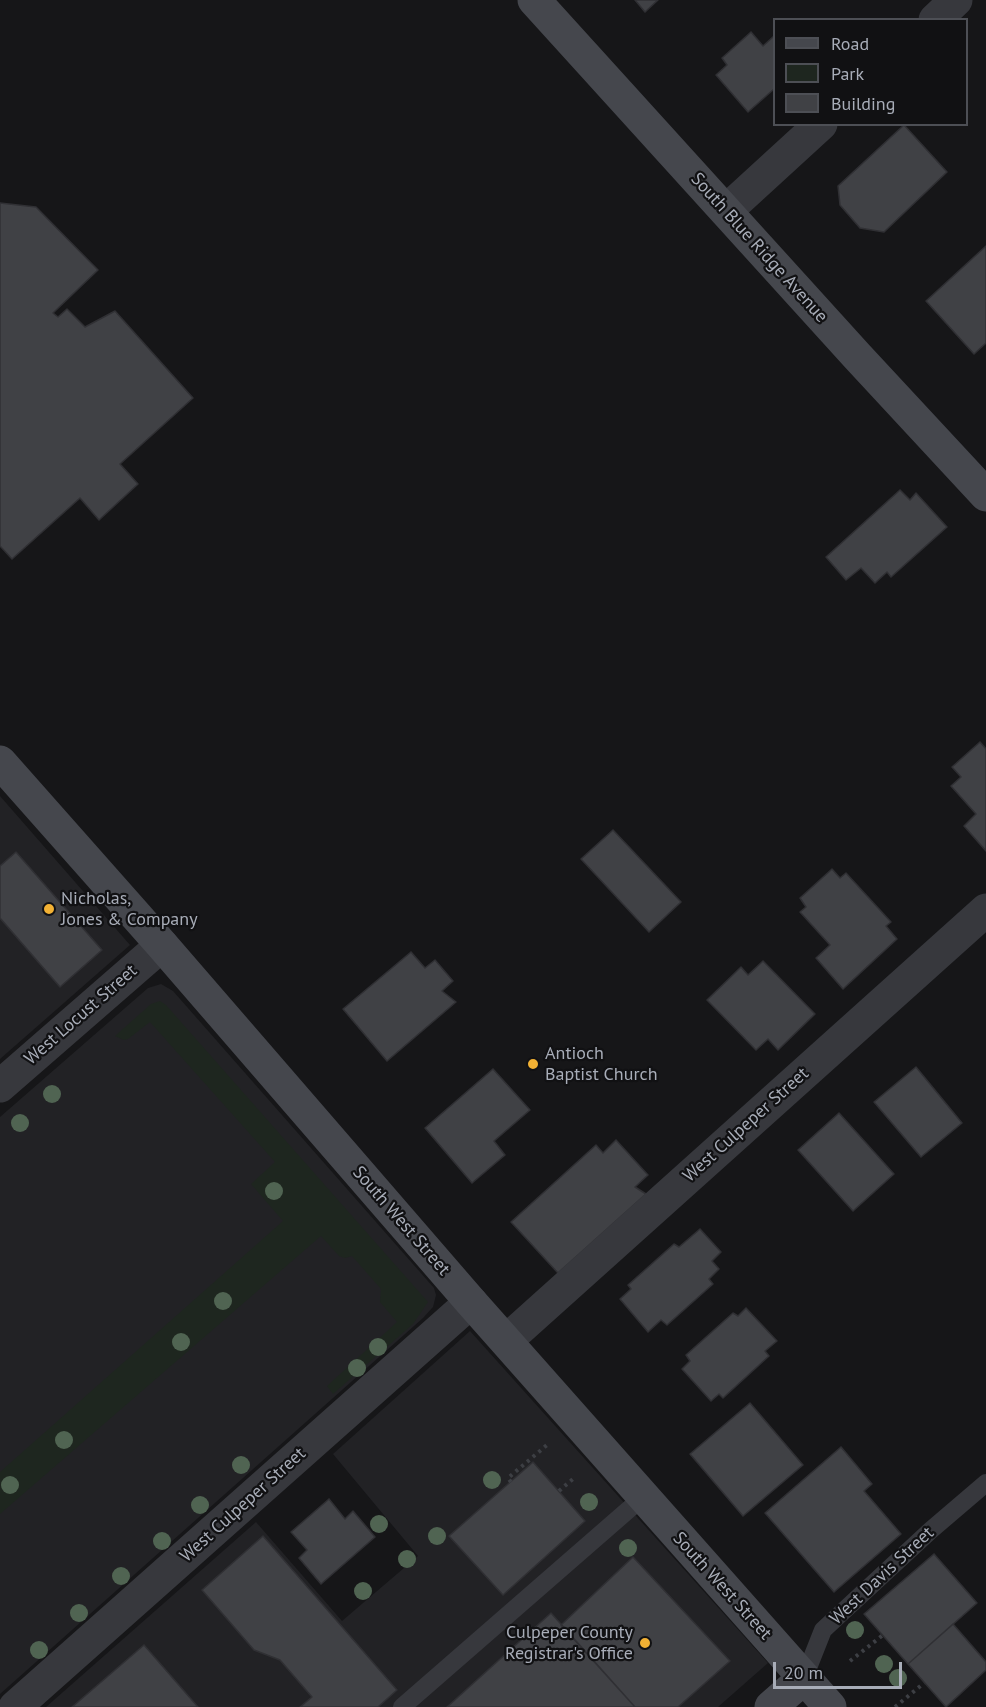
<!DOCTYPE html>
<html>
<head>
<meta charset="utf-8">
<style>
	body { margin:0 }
	#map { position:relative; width:986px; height:1707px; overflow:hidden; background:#161618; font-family:"PT Sans",sans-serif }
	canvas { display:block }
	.legend { position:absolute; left:773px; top:18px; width:195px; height:108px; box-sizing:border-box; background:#111113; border:2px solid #4d4f55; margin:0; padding:8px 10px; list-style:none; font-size:18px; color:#a8adb8 }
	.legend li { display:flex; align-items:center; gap:12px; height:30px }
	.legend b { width:30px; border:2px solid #4d4f55 }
	.scale { position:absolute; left:773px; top:1662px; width:129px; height:27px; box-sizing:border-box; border:3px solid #a8adb8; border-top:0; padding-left:8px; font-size:18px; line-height:21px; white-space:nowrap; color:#a8adb8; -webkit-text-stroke:4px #111113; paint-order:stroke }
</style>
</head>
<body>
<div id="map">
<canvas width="986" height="1707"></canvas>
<ul class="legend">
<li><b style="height:8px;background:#45474d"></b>Road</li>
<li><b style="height:16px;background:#1e261f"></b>Park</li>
<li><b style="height:16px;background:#404145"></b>Building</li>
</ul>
<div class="scale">20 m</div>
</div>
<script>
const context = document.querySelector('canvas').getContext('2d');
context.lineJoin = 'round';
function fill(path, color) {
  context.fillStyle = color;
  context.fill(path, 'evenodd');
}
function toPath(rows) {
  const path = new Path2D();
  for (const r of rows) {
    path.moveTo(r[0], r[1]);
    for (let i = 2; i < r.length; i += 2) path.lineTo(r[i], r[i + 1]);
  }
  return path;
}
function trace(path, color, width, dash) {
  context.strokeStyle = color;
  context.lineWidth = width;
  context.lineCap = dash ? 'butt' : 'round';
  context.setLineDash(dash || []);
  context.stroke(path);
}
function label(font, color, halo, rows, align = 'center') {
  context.font = font + ' "PT Sans",sans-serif';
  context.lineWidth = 4.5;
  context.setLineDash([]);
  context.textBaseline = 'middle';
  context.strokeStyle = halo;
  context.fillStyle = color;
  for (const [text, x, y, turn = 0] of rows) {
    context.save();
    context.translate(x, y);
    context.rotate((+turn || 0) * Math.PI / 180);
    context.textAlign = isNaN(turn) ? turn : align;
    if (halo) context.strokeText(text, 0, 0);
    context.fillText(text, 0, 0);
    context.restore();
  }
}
fill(toPath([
	[0,796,130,945,0,1059],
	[161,984,173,991,434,1288,436,1295,433,1307,423,1318,0,1694,0,1117,148,988],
	[470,1331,768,1663,718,1707,46,1707,256,1522,342,1621,418,1556,333,1454]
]), '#222225');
fill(toPath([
	[160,1001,166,1005,428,1302,413,1324,333,1394,327,1386,397,1322,380,1302,381,1289,352,1256,345,1258,339,1256,321,1236,0,1514,0,1472,283,1221,251,1184,275,1162,150,1022,128,1039,124,1040,115,1036,151,1004]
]), '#1e261f');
const building = toPath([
	[635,0,658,0,645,12,635,0],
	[751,32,763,46,774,36,774,89,748,112,716,75,727,65,722,58,751,32],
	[904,125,947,172,884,232,860,228,840,205,838,186,904,125],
	[0,203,36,207,98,270,53,313,58,317,67,309,85,327,115,311,193,398,120,464,138,484,99,520,80,498,12,559,0,546,0,203],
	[986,246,986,343,974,354,926,301,986,246],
	[900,490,910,500,916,493,947,527,891,577,887,572,875,583,861,568,846,580,826,557,900,490],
	[980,742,986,749,986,851,964,826,976,814,951,786,961,777,952,767,980,742],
	[613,830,681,902,649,932,581,859,613,830],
	[16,852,102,950,60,987,0,918,0,866,16,852],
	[832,869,840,878,846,873,891,922,886,926,897,939,843,989,816,958,830,945,800,912,806,907,800,898,832,869],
	[411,952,425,968,435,960,453,981,442,991,456,1002,387,1061,343,1009,411,952],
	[763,961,815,1014,778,1050,768,1039,756,1050,707,1000,741,967,748,975,763,961],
	[916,1067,962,1123,921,1157,874,1102,916,1067],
	[493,1069,530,1110,494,1141,505,1155,472,1183,425,1128,493,1069],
	[839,1113,894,1174,853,1211,798,1150,839,1113],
	[616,1140,648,1175,635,1187,646,1194,558,1273,511,1222,596,1145,603,1153,616,1140],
	[700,1229,721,1252,712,1261,719,1269,709,1279,713,1284,667,1325,661,1320,648,1332,620,1299,631,1289,628,1285,674,1244,679,1247,700,1229],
	[746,1308,777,1341,765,1351,769,1356,723,1398,719,1394,711,1401,682,1369,690,1361,686,1355,733,1313,738,1316,746,1308],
	[750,1403,803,1465,743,1516,690,1454,750,1403],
	[841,1447,872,1484,864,1491,901,1534,834,1592,765,1513,841,1447],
	[533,1462,585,1521,503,1595,449,1536,533,1462],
	[329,1499,345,1519,353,1511,375,1537,321,1584,299,1558,307,1550,291,1532,329,1499],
	[263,1536,397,1690,378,1707,300,1707,312,1697,280,1660,254,1650,202,1590,263,1536],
	[934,1554,977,1603,908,1664,864,1614,934,1554],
	[633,1557,730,1661,678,1707,635,1707,561,1625,633,1557],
	[551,1613,635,1707,447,1707,551,1613],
	[953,1624,986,1662,986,1670,946,1707,908,1664,953,1624],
	[144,1645,198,1707,72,1707,144,1645]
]);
fill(building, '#404145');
trace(building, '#303034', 1.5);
trace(toPath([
	[511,1482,508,1478,547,1445],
	[559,1491,574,1478],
	[850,1661,883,1635],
	[895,1707,924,1683]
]), '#3d3f44', 4, [3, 4.5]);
trace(toPath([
	[804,1678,823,1630,931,1530,986,1483],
	[402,1707,643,1497]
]), '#37383d', 18);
trace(toPath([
	[935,20,956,0],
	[726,211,821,124],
	[0,1086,162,945],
	[506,1341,986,910],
	[15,1707,471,1302]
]), '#37383d', 33);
trace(toPath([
	[534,0,857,356,986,495],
	[0,762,162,945,471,1302,830,1707],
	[771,1707,804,1678]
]), '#45474d', 33);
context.fillStyle = '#506452';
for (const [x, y] of [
	[52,1094],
	[20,1123],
	[274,1191],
	[223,1301],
	[181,1342],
	[378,1347],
	[357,1368],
	[64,1440],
	[241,1465],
	[492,1480],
	[10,1485],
	[589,1502],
	[200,1505],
	[379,1524],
	[437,1536],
	[162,1541],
	[628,1548],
	[407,1559],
	[121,1576],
	[363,1591],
	[79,1613],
	[855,1630],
	[39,1650],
	[884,1664],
	[898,1678]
]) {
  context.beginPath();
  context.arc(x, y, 9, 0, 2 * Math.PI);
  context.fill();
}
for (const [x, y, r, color] of [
	[49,909,6,"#f2b134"],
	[533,1064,6,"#f2b134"],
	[645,1643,6,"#f2b134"]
]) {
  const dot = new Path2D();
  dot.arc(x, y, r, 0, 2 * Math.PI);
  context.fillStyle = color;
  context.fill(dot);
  trace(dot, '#111113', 2);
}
label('18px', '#a8adb8', '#111113', [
	["South Blue Ridge Avenue",759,248,48],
	["West Locust Street",81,1015,-41],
	["West Culpeper Street",746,1125,-42],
	["South West Street",401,1221,49],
	["West Culpeper Street",243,1505,-42],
	["West Davis Street",882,1576,-43],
	["South West Street",722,1586,48]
]);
label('18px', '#a8adb8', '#111113', [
	["Nicholas,",61,899],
	["Jones & Company",61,920],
	["Antioch",545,1054],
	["Baptist Church",545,1075],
	["Culpeper County",633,1633,"right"],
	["Registrar's Office",633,1654,"right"]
], 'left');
</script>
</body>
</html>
